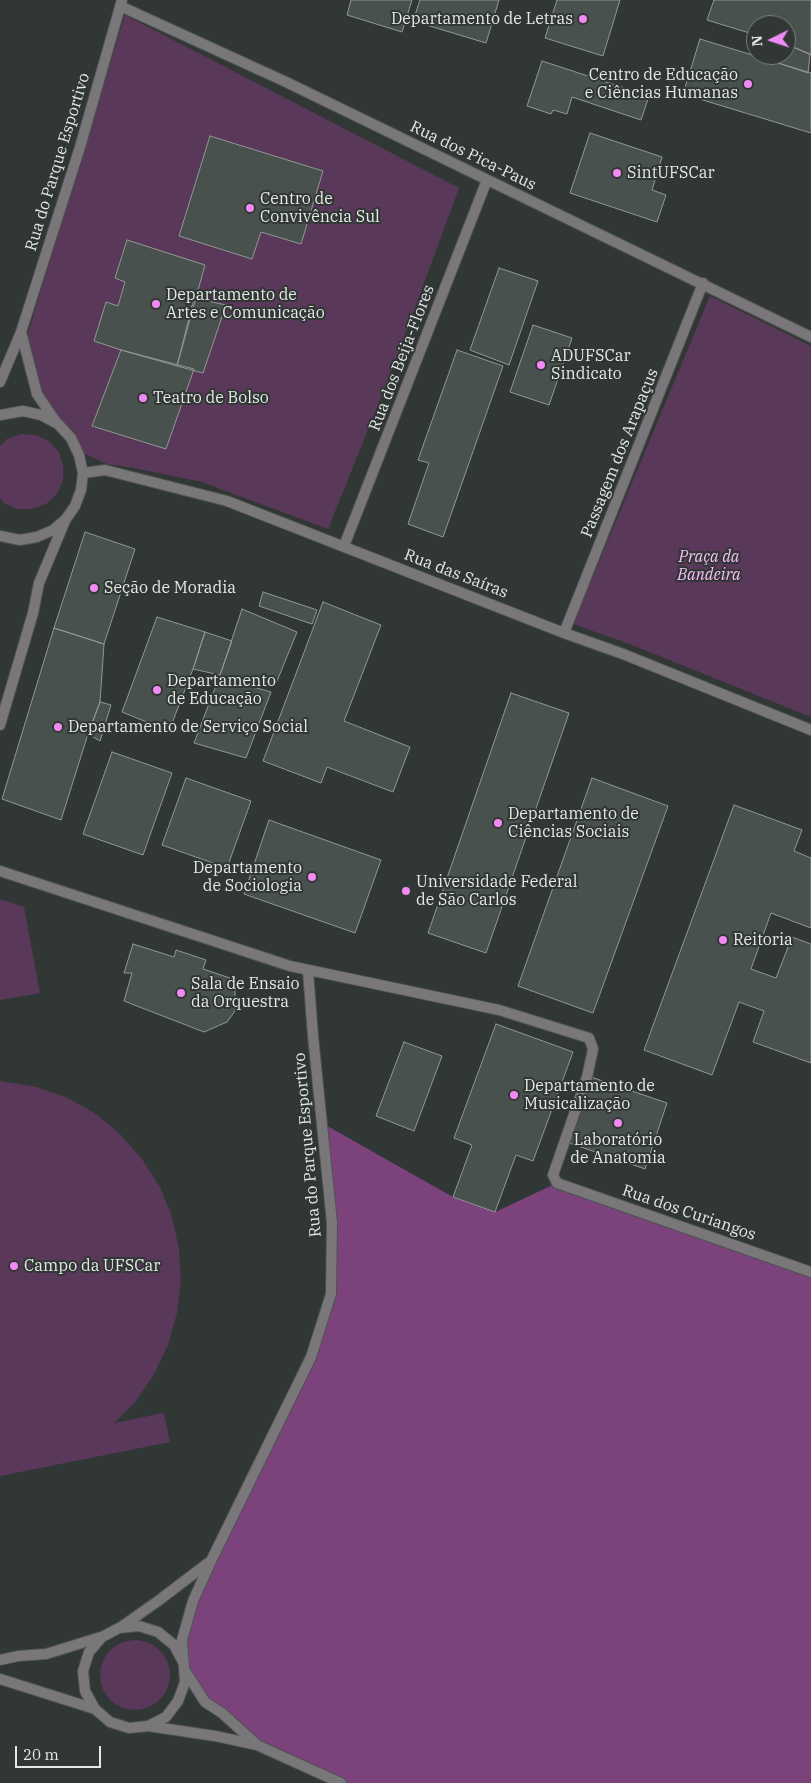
<!DOCTYPE html>
<html>
<head>
<meta charset="utf-8">
<style>
	body { margin:0 }
	#map { position:relative; width:811px; height:1783px; overflow:hidden; background:#303734; font-family:"IBM Plex Serif",serif }
	canvas { display:block }
	.north { position:absolute; left:746px; top:15px; width:50px; height:50px; box-sizing:border-box; background:#303734; border:1px solid #787e7b; border-radius:50%; rotate:266deg; font-size:14px; font-weight:700; line-height:20px; text-align:center; color:#e4e8e6 }
	.north::after { content:''; display:block; margin:auto; width:18px; height:22px; background:#f18af4; clip-path:polygon(50% 0,100% 100%,50% 72%,0 100%) }
	.scale { position:absolute; left:15px; top:1746px; width:86px; height:22px; box-sizing:border-box; border:2px solid #e4e8e6; border-top:0; padding-left:6px; font-size:15px; line-height:18px; white-space:nowrap; color:#e4e8e6; -webkit-text-stroke:4px #303734; paint-order:stroke }
</style>
</head>
<body>
<div id="map">
<canvas width="811" height="1783"></canvas>
<div class="north">N</div>
<div class="scale">20 m</div>
</div>
<script>
const context = document.querySelector('canvas').getContext('2d');
context.lineJoin = 'round';
function fill(path, color) {
  context.fillStyle = color;
  context.fill(path, 'evenodd');
}
function toPath(rows) {
  const path = new Path2D();
  for (const r of rows) {
    if (r.length === 3) {
      path.moveTo(r[0] + r[2], r[1]);
      path.arc(r[0], r[1], r[2], 0, 2 * Math.PI);
      continue;
    }
    path.moveTo(r[0], r[1]);
    for (let i = 2; i < r.length; i += 2) path.lineTo(r[i], r[i + 1]);
  }
  return path;
}
function trace(path, color, width, dash) {
  context.strokeStyle = color;
  context.lineWidth = width;
  context.lineCap = dash ? 'butt' : 'round';
  context.setLineDash(dash || []);
  context.stroke(path);
}
function label(font, color, halo, rows, align = 'center') {
  context.font = font + ' "IBM Plex Serif",serif';
  context.lineWidth = 4;
  context.setLineDash([]);
  context.textBaseline = 'middle';
  context.strokeStyle = halo;
  context.fillStyle = color;
  for (const [text, x, y, turn = 0] of rows) {
    context.save();
    context.translate(x, y);
    context.rotate((+turn || 0) * Math.PI / 180);
    context.textAlign = isNaN(turn) ? turn : align;
    if (halo) context.strokeText(text, 0, 0);
    context.fillText(text, 0, 0);
    context.restore();
  }
}
fill(toPath([
	[125,15,459,188,392,370,328,529,202,482,134,468,107,464,70,447,67,437,52,426,25,343],
	[710,296,811,346,811,717,632,645,573,624],
	[21,434,36,435,49,441,59,452,63,466,63,481,57,494,46,504,32,509,17,509,4,503,0,498,0,446,7,439],
	[0,899,24,907,40,993,0,1000],
	[0,1081,37,1087,68,1098,96,1114,121,1135,142,1159,160,1187,172,1217,179,1249,181,1281,177,1313,168,1345,154,1374,136,1401,114,1423,164,1413,170,1442,0,1476],
	[135,1675,35]
]), '#59385a');
fill(toPath([
	[322,1123,453,1197,495,1212,557,1183,811,1272,811,1783,341,1783,257,1745,205,1702,183,1667,182,1640,193,1601,311,1357,331,1294]
]), '#7b427c');
const building = toPath([
	[351,0,412,0,402,32,347,15,351,0],
	[420,0,499,0,486,43,413,21,420,0],
	[557,0,620,0,603,56,545,38,557,0],
	[714,0,811,0,811,55,786,44,786,25,756,25,756,35,707,20,714,0],
	[700,39,811,73,811,133,683,94,700,39],
	[786,44,810,54,808,73,778,63,781,55,786,55,786,44],
	[542,61,649,96,641,120,572,97,567,114,553,110,551,114,527,106,542,61],
	[590,133,662,157,652,190,666,195,657,222,570,193,590,133],
	[210,136,323,171,301,244,261,232,252,259,179,236,210,136],
	[127,240,205,265,177,366,121,350,94,341,106,302,118,306,125,282,115,278,127,240],
	[499,268,538,281,509,365,470,350,499,268],
	[194,298,226,305,203,373,177,366,194,298],
	[533,325,572,338,549,405,510,392,533,325],
	[121,350,194,369,166,449,92,426,121,350],
	[457,350,503,366,443,537,408,524,429,463,418,460,457,350],
	[85,532,135,549,104,644,54,628,85,532],
	[263,592,317,610,312,624,259,606,263,592],
	[323,602,381,625,344,721,410,747,393,792,327,767,321,783,263,761,323,602],
	[242,609,297,632,275,686,253,677,250,686,271,692,246,758,194,743,220,675,242,609],
	[157,617,205,632,193,669,169,731,122,712,157,617],
	[54,628,104,644,100,702,88,734,61,820,2,799,54,628],
	[205,632,232,641,220,675,193,669,205,632],
	[511,693,569,713,486,953,428,933,511,693],
	[100,702,111,705,100,741,88,734,100,702],
	[112,752,172,773,143,855,83,834,112,752],
	[186,778,251,801,227,868,162,845,186,778],
	[592,778,668,806,593,1013,518,986,592,778],
	[734,805,802,830,794,851,811,858,811,928,771,913,751,969,776,978,792,937,811,944,811,1063,753,1042,764,1011,739,1002,712,1075,644,1050,734,805],
	[269,820,381,860,355,933,244,894,269,820],
	[133,944,174,957,176,950,206,960,203,969,230,978,235,987,235,1011,227,1022,204,1032,124,1001,132,973,124,973,133,944],
	[496,1024,573,1052,533,1161,516,1155,495,1212,453,1197,472,1145,454,1138,496,1024],
	[404,1042,442,1056,414,1131,376,1116,404,1042],
	[591,1077,667,1103,645,1169,569,1143,591,1077]
]);
fill(building, '#49514e');
trace(building, '#909895', 1);
const minor = toPath([
	[120,6,286,82,811,337],
	[21,332,37,394,56,422],
	[0,382,21,332,80,147,122,0],
	[0,415,23,411,41,415,58,424,71,438,79,455,83,473,81,490,75,506,66,519,53,530,37,537,20,540,0,536],
	[83,473,105,470,227,501,564,633,623,654,811,730],
	[344,546,487,180],
	[564,633,703,283],
	[0,725,33,613,39,583,65,521],
	[0,871,290,966,499,1010,589,1038,593,1049,587,1077,553,1175,557,1183,811,1272],
	[121,1627,158,1601,208,1563],
	[0,1660,18,1656,46,1654,101,1637],
	[183,1662,174,1645,158,1632,139,1626,119,1628,102,1637,89,1652,83,1671,85,1691,95,1709,110,1722,129,1728,148,1726,166,1717,178,1701,185,1682,182,1640,193,1601,211,1561,311,1357,331,1294,332,1223,313,1036,308,971],
	[184,1669,205,1702,222,1713,256,1744],
	[0,1679,95,1709],
	[148,1726,215,1736,257,1745,341,1783]
]);
trace(minor, '#4d5350', 12);
trace(minor, '#7a777a', 10);
for (const [x, y, r, color] of [
	[583,19,5,"#f18af4"],
	[748,84,5,"#f18af4"],
	[617,173,5,"#f18af4"],
	[250,208,5,"#f18af4"],
	[156,304,5,"#f18af4"],
	[541,365,5,"#f18af4"],
	[143,398,5,"#f18af4"],
	[94,588,5,"#f18af4"],
	[157,690,5,"#f18af4"],
	[58,727,5,"#f18af4"],
	[498,823,5,"#f18af4"],
	[312,877,5,"#f18af4"],
	[406,891,5,"#f18af4"],
	[723,940,5,"#f18af4"],
	[181,993,5,"#f18af4"],
	[514,1095,5,"#f18af4"],
	[618,1123,5,"#f18af4"],
	[14,1266,5,"#f18af4"]
]) {
  const dot = new Path2D();
  dot.arc(x, y, r, 0, 2 * Math.PI);
  context.fillStyle = color;
  context.fill(dot);
  trace(dot, '#303734', 2);
}
label('16px', '#e4e8e6', '#303734', [
	["Departamento de Letras",573,19,"right"],
	["Centro de Educação",738,75,"right"],
	["e Ciências Humanas",738,93,"right"],
	["SintUFSCar",627,173],
	["Centro de",260,199],
	["Convivência Sul",260,217],
	["Departamento de",166,295],
	["Artes e Comunicação",166,313],
	["ADUFSCar",551,356],
	["Sindicato",551,374],
	["Teatro de Bolso",153,398],
	["Seção de Moradia",104,588],
	["Departamento",167,681],
	["de Educação",167,699],
	["Departamento de Serviço Social",68,727],
	["Departamento de",508,814],
	["Ciências Sociais",508,832],
	["Departamento",302,868,"right"],
	["de Sociologia",302,886,"right"],
	["Universidade Federal",416,882],
	["de São Carlos",416,900],
	["Reitoria",733,940],
	["Sala de Ensaio",191,984],
	["da Orquestra",191,1002],
	["Departamento de",524,1086],
	["Musicalização",524,1104],
	["Laboratório",618,1140,"center"],
	["de Anatomia",618,1158,"center"],
	["Campo da UFSCar",24,1266]
], 'left');
label('16px', '#e4e8e6', '#303734', [
	["Rua dos Pica-Paus",473,156,26],
	["Rua do Parque Esportivo",58,162,-73],
	["Rua dos Beija-Flores",402,358,-69],
	["Passagem dos Arapaçus",620,453,-68],
	["Rua das Saíras",456,574,21],
	["Rua do Parque Esportivo",308,1145,-95],
	["Rua dos Curiangos",689,1213,19]
]);
label('italic 16px', '#fcbafd', '#303734', [
	["Praça da",709,557],
	["Bandeira",709,575]
]);
</script>
</body>
</html>
